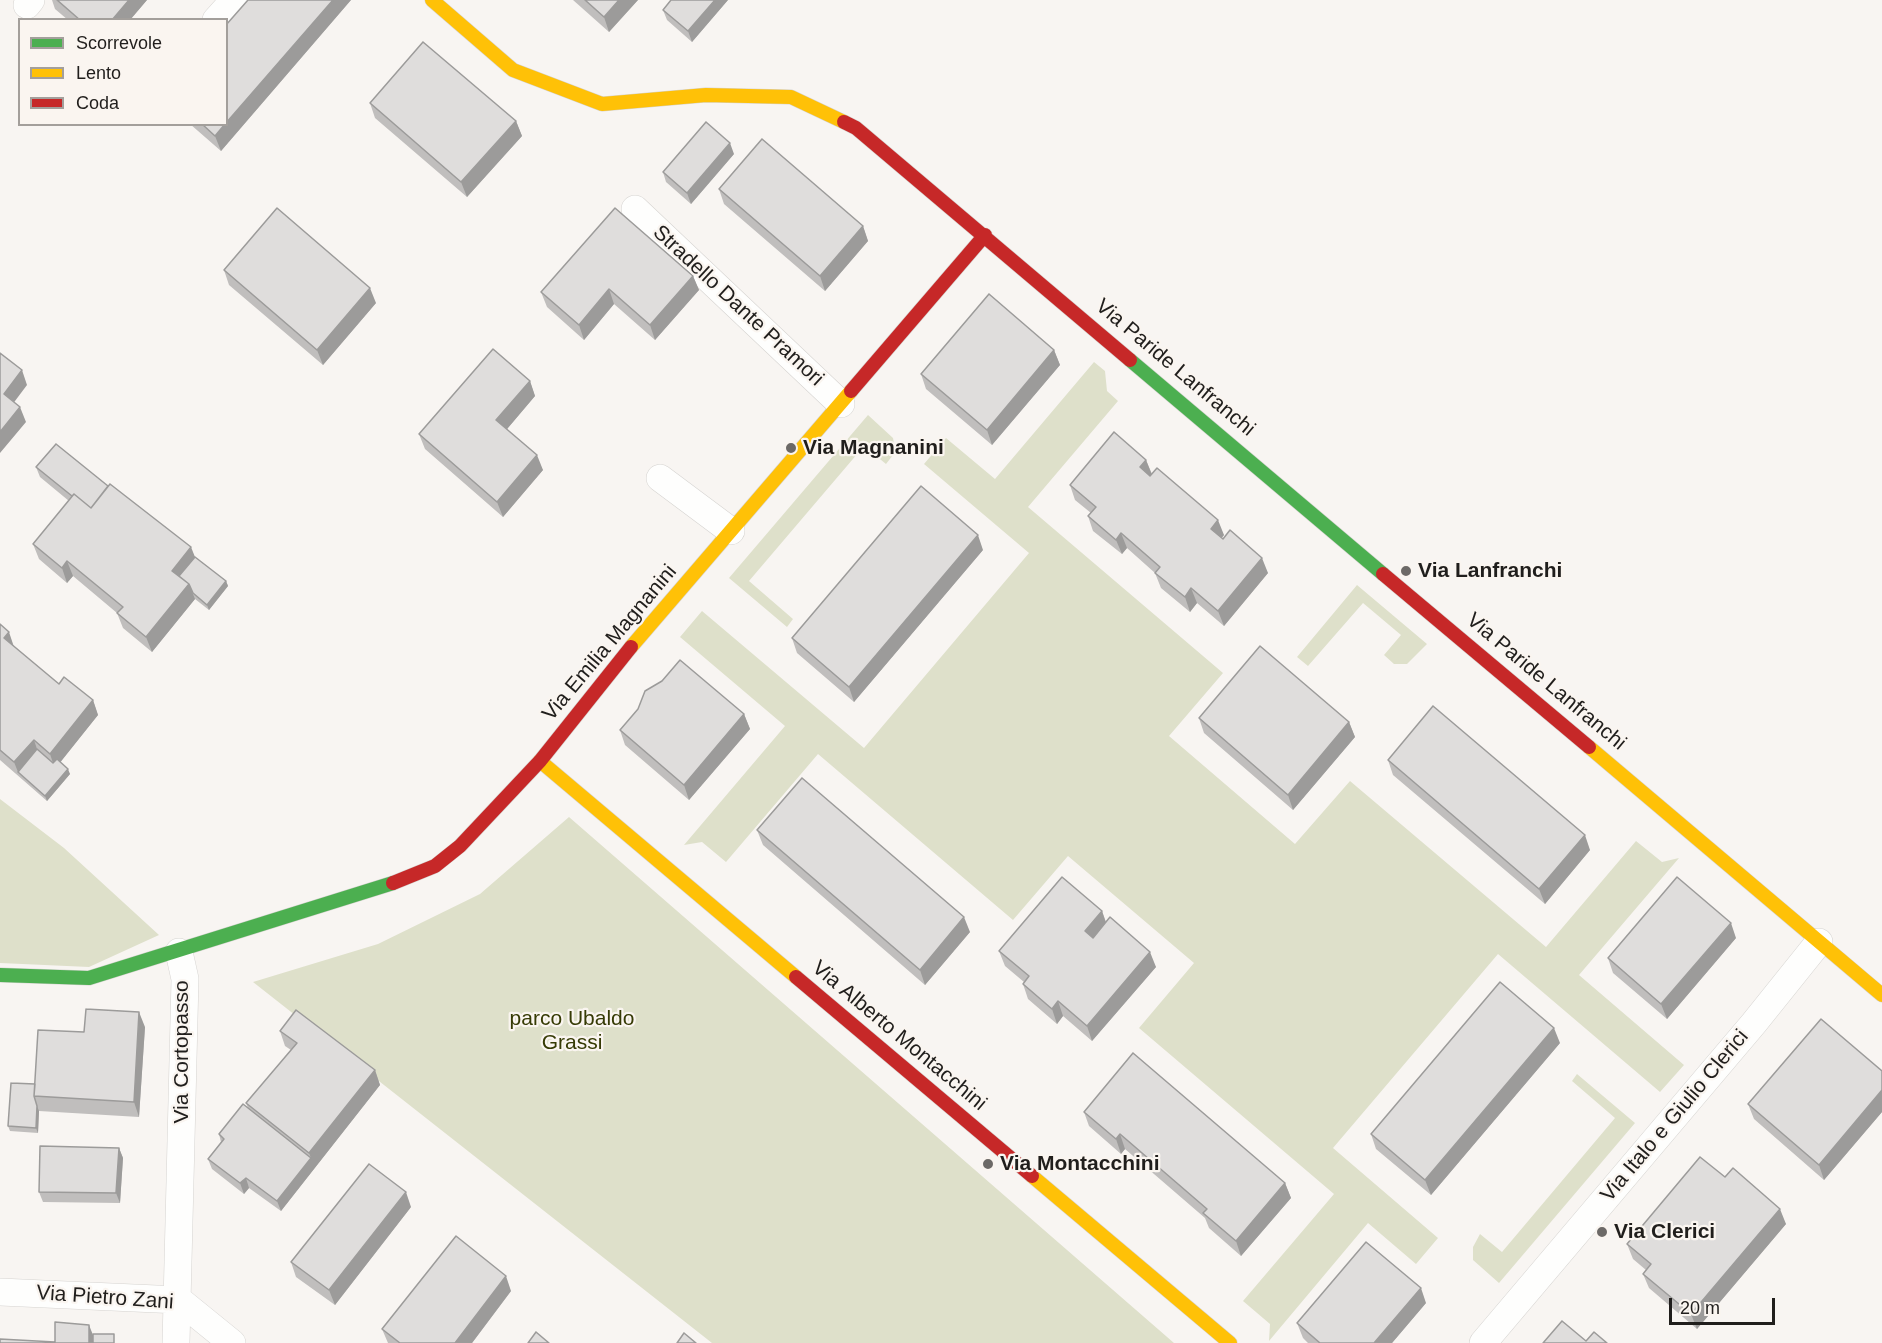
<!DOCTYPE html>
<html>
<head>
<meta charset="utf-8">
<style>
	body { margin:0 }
	#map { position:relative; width:1882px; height:1343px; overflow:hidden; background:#f8f5f2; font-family:Arial,sans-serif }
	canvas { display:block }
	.legend { position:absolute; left:18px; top:18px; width:210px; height:108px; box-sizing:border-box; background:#faf5f0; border:2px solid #a39f9b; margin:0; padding:8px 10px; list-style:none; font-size:18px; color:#201e1c }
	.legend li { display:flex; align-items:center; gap:12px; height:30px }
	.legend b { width:30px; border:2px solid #a39f9b }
	.scale { position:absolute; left:1669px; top:1298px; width:106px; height:27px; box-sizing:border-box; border:3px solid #201e1c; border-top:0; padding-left:8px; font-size:18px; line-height:21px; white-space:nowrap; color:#201e1c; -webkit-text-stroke:4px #faf5f0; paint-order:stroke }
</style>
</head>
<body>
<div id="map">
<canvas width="1882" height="1343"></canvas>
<ul class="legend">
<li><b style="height:8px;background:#4caf50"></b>Scorrevole</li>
<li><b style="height:8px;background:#ffc107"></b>Lento</li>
<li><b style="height:8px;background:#c62828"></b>Coda</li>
</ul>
<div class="scale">20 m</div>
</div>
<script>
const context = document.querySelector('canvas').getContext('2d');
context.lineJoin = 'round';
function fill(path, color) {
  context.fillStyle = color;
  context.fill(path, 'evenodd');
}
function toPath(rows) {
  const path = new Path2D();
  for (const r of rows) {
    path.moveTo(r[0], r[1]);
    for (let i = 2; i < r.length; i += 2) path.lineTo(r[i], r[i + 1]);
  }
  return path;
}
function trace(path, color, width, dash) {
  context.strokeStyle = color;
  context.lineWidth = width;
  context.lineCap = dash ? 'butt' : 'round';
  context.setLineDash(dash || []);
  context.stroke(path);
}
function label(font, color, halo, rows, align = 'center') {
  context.font = font + ' Arial,sans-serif';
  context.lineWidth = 4.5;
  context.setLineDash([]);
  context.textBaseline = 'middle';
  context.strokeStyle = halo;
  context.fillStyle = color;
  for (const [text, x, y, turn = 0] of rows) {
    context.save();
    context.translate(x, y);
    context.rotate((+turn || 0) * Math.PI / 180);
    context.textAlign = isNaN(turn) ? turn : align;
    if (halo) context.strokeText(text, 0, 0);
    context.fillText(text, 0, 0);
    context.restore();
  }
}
fill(toPath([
	[1094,362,1105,371,1107,391,1118,401,1028,507,1223,673,1169,736,1295,844,1350,781,1546,947,1636,841,1662,862,1679,858,1579,975,1684,1065,1660,1092,1498,954,1333,1148,1438,1238,1416,1264,1368,1223,1269,1341,1270,1324,1243,1301,1334,1194,1139,1028,1194,963,1068,856,1013,920,818,754,726,862,702,842,684,845,785,726,680,637,702,611,864,748,1029,553,924,464,946,438,995,479],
	[868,415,893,438,895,449,893,455,886,464,864,446,749,581,793,619,787,627,729,578],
	[1357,585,1427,644,1407,664,1394,664,1384,655,1401,635,1363,603,1308,666,1297,657],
	[0,799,64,848,159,935,89,967,0,963],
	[569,817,1174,1343,712,1343,253,982,378,944,480,894],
	[1577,1074,1635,1123,1499,1283,1473,1260,1473,1247,1480,1234,1502,1252,1615,1118,1572,1081]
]), '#dee0ca');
const street = toPath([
	[27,5,31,0],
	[216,20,234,0],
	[635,209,841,404],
	[660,478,731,531],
	[0,1292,179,1300,232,1343],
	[176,1343,185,979,179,952],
	[1483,1343,1754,1023,1819,942]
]);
const fast = toPath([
	[1130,360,1383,574],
	[0,975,89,978,393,883]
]);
const slow = toPath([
	[432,0,513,70,602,104,706,95,791,97,844,122],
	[631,647,851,391],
	[1589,747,1882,995],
	[540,761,796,977],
	[1032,1176,1230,1343]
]);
const jam = toPath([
	[844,122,856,128,1130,360],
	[851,391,985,235],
	[1383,574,1589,747],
	[393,883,435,866,460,846,540,761,631,647],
	[796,977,1032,1176]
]);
trace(street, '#d5d3d0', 28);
trace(fast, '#d5d3d0', 15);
trace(slow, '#d5d3d0', 15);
trace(jam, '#d5d3d0', 15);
trace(street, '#fefefd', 27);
trace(fast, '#4caf50', 14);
trace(slow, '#ffc107', 14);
trace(jam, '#c62828', 14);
fill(toPath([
	[52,0,147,0,130,20,68,20,55,9],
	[248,0,351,0,221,151,190,124,226,124],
	[573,0,638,0,609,32],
	[728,0,692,42,667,20,663,10],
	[370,103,516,121,522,136,467,197,375,118],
	[734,154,691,204,666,182,663,172],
	[719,189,863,226,868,241,825,291,724,204],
	[224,270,376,303,323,365,229,285],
	[693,276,699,290,655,340,614,304,584,340,547,307,541,292],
	[1054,350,1060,365,992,445,926,389,921,374],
	[530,381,535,396,507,429,543,470,503,517,425,449,419,434],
	[1146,460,1152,474,1224,535,1222,538,1268,573,1224,626,1197,603,1190,612,1161,588,1155,573,1127,548,1122,554,1093,531,1088,516,1091,513,1075,500,1070,485],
	[36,467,195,557,226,581,228,586,209,610,195,599,152,652,123,628,117,613,73,576,67,583,39,559,33,544,69,501,40,477],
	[983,550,854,702,797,653,792,638],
	[0,624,14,647,59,684,93,700,98,715,60,762,70,774,47,801,0,760],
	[662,681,744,714,750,729,689,800,625,745,620,730],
	[1199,718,1349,722,1355,737,1293,810,1204,733],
	[1388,760,1590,850,1545,904,1393,775],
	[757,830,970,932,925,985,763,845],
	[1102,911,1106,922,1156,967,1092,1041,1063,1016,1057,1024,1028,999,1023,984,1024,982,1005,966,999,951],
	[1736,938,1667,1019,1613,973,1608,958],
	[145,1027,139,1117,39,1111,38,1133,10,1131,8,1126,35,1084,84,1032],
	[280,1031,375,1070,380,1085,281,1211,249,1188,244,1194,212,1169,208,1159,221,1142,219,1134,248,1108,246,1103,291,1050,285,1046],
	[1560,1043,1431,1195,1376,1149,1371,1134],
	[1882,1071,1882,1112,1824,1180,1754,1119,1748,1104],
	[1084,1112,1285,1183,1291,1198,1241,1256,1209,1228,1205,1218,1125,1149,1121,1154,1089,1126],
	[119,1148,123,1158,120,1203,43,1202,39,1192],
	[1725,1177,1786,1224,1697,1329,1649,1288,1643,1274,1646,1270,1633,1259,1627,1244],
	[411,1207,335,1305,296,1277,291,1262],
	[511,1291,472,1343,388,1343,382,1329],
	[1426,1303,1392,1343,1308,1343,1303,1338,1297,1323]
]), '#c0bebd');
fill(toPath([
	[129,0,147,0,130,20,112,20],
	[333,0,351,0,221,151,215,136,225,124,226,124,226,123],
	[619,0,638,0,609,32,604,17],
	[715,0,728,0,692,42,688,31],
	[516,121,522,136,467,197,461,182],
	[730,143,734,154,691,204,687,193],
	[863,226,868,241,825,291,820,276],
	[693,276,699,290,655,340,650,325],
	[370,288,376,303,323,365,317,350],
	[609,289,614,304,584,340,579,325],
	[1054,350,1060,365,992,445,987,430],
	[22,370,27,385,9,409,4,394],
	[530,381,535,396,502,435,496,420],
	[20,407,26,422,0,453,0,432],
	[537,455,543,470,503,517,497,502],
	[1146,460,1152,475,1145,482,1140,467],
	[1218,520,1224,535,1216,544,1211,529],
	[1121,533,1127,548,1122,554,1116,540],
	[978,535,983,550,854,702,849,687],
	[191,547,197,562,180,583,172,571],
	[1262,558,1268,573,1224,626,1218,611],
	[67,561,73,576,67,583,62,568],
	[226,581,228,586,209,610,207,605],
	[189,584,195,599,152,652,146,637],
	[1191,588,1197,603,1190,612,1185,597],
	[9,632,14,647,4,638],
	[93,700,98,715,55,769,50,754],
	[744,714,750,729,689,800,684,785],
	[1349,722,1355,737,1293,810,1288,795],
	[34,740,39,755,18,772,14,762],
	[68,769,70,774,47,801,45,796],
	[1585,835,1590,850,1545,904,1539,889],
	[1102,911,1107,926,1091,946,1085,931],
	[964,917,970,932,925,985,920,970],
	[1731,923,1736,938,1667,1019,1661,1004],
	[1150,952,1156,967,1092,1041,1087,1026],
	[1058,1001,1063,1016,1057,1024,1052,1009],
	[139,1012,145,1027,139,1117,134,1102],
	[1554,1028,1560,1043,1431,1195,1425,1180],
	[375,1070,380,1085,281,1211,277,1201,311,1158,309,1153],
	[1882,1090,1882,1112,1824,1180,1819,1165],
	[37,1106,39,1111,38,1133,36,1128],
	[1120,1134,1125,1149,1121,1154,1116,1139],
	[119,1148,123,1158,120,1203,116,1193],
	[246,1178,249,1188,244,1194,240,1183],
	[1285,1183,1291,1198,1241,1256,1236,1241],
	[406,1192,411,1207,335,1305,329,1290],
	[1780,1209,1786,1224,1697,1329,1691,1314],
	[506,1276,511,1291,472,1343,455,1343],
	[1421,1288,1426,1303,1392,1343,1374,1343],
	[89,1325,95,1340,95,1343,89,1343]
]), '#9c9b9a');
const building = toPath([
	[57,0,129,0,112,20,80,20,57,0],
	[248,0,333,0,226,123,226,25,248,0],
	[585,0,619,0,604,17,585,0],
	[671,0,715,0,688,31,663,10,671,0],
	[423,42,516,121,461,182,370,103,423,42],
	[706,122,730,143,687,193,663,172,706,122],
	[202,124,225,124,215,136,202,124],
	[762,139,863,226,820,276,719,189,762,139],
	[277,208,370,288,317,350,224,270,277,208],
	[615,208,693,276,650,325,609,289,579,325,541,292,615,208],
	[989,294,1054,350,987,430,921,374,989,294],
	[493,349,530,381,496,420,537,455,497,502,419,434,493,349],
	[0,353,22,370,4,394,20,407,0,432,0,353],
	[1114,432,1146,460,1140,467,1150,476,1157,468,1218,520,1211,529,1223,539,1230,530,1262,558,1218,611,1191,588,1185,597,1155,573,1160,567,1121,533,1116,540,1088,516,1096,507,1070,485,1114,432],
	[56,444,108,486,91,508,74,494,72,496,36,467,56,444],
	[110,484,191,547,172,571,189,584,146,637,117,613,123,607,67,561,62,568,33,544,74,494,91,508,110,484],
	[921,486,978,535,849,687,792,638,921,486],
	[195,557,226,581,207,605,193,593,189,584,179,576,195,557],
	[0,624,9,632,4,638,59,684,64,677,93,700,50,754,34,740,14,762,0,750,0,624],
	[1260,646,1349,722,1288,795,1199,718,1260,646],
	[680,660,744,714,684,785,620,730,638,709,645,691,662,681,680,660],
	[1433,706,1585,835,1539,889,1388,760,1433,706],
	[37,749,53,763,57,759,68,769,45,796,18,772,37,749],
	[802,778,964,917,920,970,757,830,802,778],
	[1062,877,1102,911,1085,931,1093,938,1110,917,1150,952,1087,1026,1058,1001,1052,1009,1023,984,1029,976,999,951,1062,877],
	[1677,877,1731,923,1661,1004,1608,958,1677,877],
	[1500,982,1554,1028,1425,1180,1371,1134,1500,982],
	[86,1009,139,1012,134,1102,34,1096,38,1030,84,1032,86,1009],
	[296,1010,375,1070,309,1153,246,1103,297,1043,280,1031,296,1010],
	[1821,1019,1882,1071,1882,1090,1819,1165,1748,1104,1821,1019],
	[1133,1053,1285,1183,1236,1241,1203,1213,1207,1209,1120,1134,1116,1139,1084,1112,1133,1053],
	[11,1083,35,1084,34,1096,37,1106,36,1128,8,1126,11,1083],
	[243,1104,311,1158,277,1201,246,1178,240,1183,208,1159,224,1139,219,1134,243,1104],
	[40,1146,119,1148,116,1193,39,1192,40,1146],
	[1700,1157,1725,1177,1733,1168,1780,1209,1691,1314,1643,1274,1651,1264,1627,1244,1700,1157],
	[369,1164,406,1192,329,1290,291,1262,369,1164],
	[456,1236,506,1276,455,1343,400,1343,382,1329,456,1236],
	[1366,1242,1421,1288,1374,1343,1320,1343,1297,1323,1366,1242],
	[1562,1321,1586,1341,1594,1332,1607,1343,1543,1343,1562,1321],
	[55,1322,89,1325,89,1343,0,1343,0,1339,55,1342,55,1322],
	[536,1332,549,1343,528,1343,536,1332],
	[684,1333,696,1343,677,1343,684,1333],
	[93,1334,114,1334,114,1343,93,1343,93,1334]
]);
fill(building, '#dfdddc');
trace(building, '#9c9b9a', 1.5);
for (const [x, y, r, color] of [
	[791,448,6,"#6c6967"],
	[1406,571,6,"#6c6967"],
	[988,1164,6,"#6c6967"],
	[1602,1232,6,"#6c6967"]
]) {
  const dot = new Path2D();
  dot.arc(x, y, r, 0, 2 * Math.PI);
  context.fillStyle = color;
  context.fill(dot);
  trace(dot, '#faf5f0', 2);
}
label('21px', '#201e1c', '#faf5f0', [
	["Stradello Dante Pramori",738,306,43],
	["Via Paride Lanfranchi",1175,368,40],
	["Via Emilia Magnanini",610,643,-50],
	["Via Paride Lanfranchi",1546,682,40],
	["Via Alberto Montacchini",899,1036,40],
	["Via Cortopasso",182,1052,-90],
	["Via Italo e Giulio Clerici",1675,1116,-50],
	["Via Pietro Zani",105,1298,4]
]);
label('bold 21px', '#201e1c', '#faf5f0', [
	["Via Magnanini",803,448],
	["Via Lanfranchi",1418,571],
	["Via Montacchini",1000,1164],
	["Via Clerici",1614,1232]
], 'left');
label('21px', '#363b05', '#faf5f0', [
	["parco Ubaldo",572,1019],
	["Grassi",572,1043]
]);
</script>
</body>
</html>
